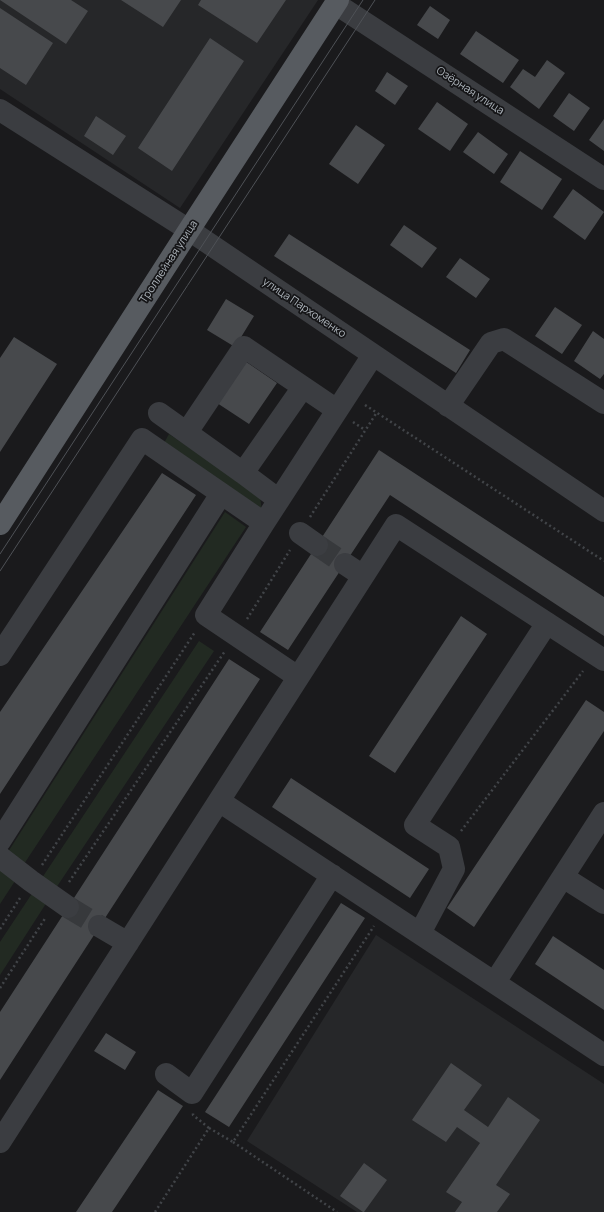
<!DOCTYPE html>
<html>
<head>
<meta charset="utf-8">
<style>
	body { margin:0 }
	canvas { display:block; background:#1a1a1c }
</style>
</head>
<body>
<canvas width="604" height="1212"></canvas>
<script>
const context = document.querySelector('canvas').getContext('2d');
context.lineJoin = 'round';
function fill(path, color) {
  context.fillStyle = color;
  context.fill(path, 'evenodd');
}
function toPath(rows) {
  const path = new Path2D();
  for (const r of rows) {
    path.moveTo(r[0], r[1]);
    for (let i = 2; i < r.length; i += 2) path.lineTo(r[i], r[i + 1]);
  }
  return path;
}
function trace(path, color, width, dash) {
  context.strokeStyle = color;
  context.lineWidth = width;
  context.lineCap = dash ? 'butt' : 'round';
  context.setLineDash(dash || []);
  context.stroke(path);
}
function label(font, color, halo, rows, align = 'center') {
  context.font = font + ' Manrope,sans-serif';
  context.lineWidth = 3.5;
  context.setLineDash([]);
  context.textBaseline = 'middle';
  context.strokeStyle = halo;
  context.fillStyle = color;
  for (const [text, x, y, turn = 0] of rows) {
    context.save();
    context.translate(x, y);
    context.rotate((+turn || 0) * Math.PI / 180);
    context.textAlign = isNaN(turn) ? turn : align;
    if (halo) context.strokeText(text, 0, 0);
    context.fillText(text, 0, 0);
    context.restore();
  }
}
fill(toPath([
	[0,0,318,0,180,208,0,89],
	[376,935,604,1084,604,1212,357,1212,247,1141]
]), '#262729');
fill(toPath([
	[169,434,260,496,262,512,163,445],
	[225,512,246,527,24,864,8,852],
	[199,641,214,651,56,888,42,878],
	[0,870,15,881,0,904],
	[33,892,47,902,0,975,0,942]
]), '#222a22');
fill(toPath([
	[0,0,71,0,88,11,66,44],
	[121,0,181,0,163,27],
	[201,0,286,0,257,43,198,5],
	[430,6,450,20,438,39,417,25],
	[0,8,53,43,26,85,0,68],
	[476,31,519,60,503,83,460,54],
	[210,38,244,61,172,171,138,148],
	[547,60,565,73,539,109,510,87,523,69,535,77],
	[387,72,408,86,395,105,375,91],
	[569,93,590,108,574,131,553,116],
	[437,102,468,124,450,151,418,129],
	[96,116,126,136,113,155,84,136],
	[604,119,604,151,589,140],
	[356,125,385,145,358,184,329,164],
	[478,132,508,154,494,174,463,152],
	[520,151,562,179,542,210,500,182],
	[573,189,604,212,585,240,553,217],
	[404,225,437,248,422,268,390,245],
	[289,234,470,350,456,373,274,256],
	[460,258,490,279,476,298,446,277],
	[226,299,254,316,235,347,207,330],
	[555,307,582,325,562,354,535,336],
	[593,331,604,339,604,374,600,379,574,361],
	[14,337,57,364,0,452,0,358],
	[242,359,277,383,249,424,214,401],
	[379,450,604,597,604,636,390,495,288,650,260,632],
	[162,473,196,495,0,794,0,712],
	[461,616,487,634,395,773,369,756],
	[229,659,260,679,0,1080,0,1012],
	[586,700,604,712,604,731,474,927,447,908],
	[291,778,429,869,410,898,272,807],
	[341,903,365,918,229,1127,205,1112],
	[553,936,604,970,604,1010,535,964],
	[106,1033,136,1052,125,1070,94,1051],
	[451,1063,482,1085,464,1110,488,1127,508,1097,540,1120,496,1185,510,1194,497,1212,455,1212,462,1202,446,1192,480,1143,457,1127,446,1142,412,1120],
	[158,1090,183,1106,112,1212,76,1212],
	[364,1163,387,1180,364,1212,363,1212,340,1196]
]), '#47494c');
trace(toPath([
	[317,545,345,564],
	[68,907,99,926]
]), '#37393c', 22, [22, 11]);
trace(toPath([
	[365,405,604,561],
	[353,422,365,430],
	[310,517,377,412],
	[247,619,290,550],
	[461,831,583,671],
	[42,865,195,632],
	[69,882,225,651],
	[0,929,20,898],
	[0,988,46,917],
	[209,1128,233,1142,374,926],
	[233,1142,337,1212],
	[155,1212,209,1128,193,1115,193,1112]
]), '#414448', 2.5, [2, 3]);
trace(toPath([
	[336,4,604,179],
	[0,110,189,230,604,511],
	[448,406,491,343,504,339,604,403],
	[159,413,243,473,279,500],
	[187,432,244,347,337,410],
	[243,473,303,387],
	[300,533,317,545],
	[345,564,363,576],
	[0,655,142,439,264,523],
	[298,677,206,615,264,523,373,355],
	[219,801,604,1055],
	[0,841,221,494],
	[0,857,31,881,68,907],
	[563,877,604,903],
	[99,926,128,943],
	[420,933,454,869,449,847,415,825,547,623],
	[495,982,604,813],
	[166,1074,192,1093,332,875],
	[0,1142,396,525,604,660]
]), '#3b3d41', 22);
trace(toPath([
	[0,524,189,230,338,0]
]), '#575b60', 22);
trace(toPath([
	[0,554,363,0],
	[0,571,375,0]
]), '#4e5156', 1);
label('11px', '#adb4bb', '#151517', [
	["Озёрная улица",470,91,33],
	["Троллейная улица",169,262,-57],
	["улица Пархоменко",304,308,34]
]);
</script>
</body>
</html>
